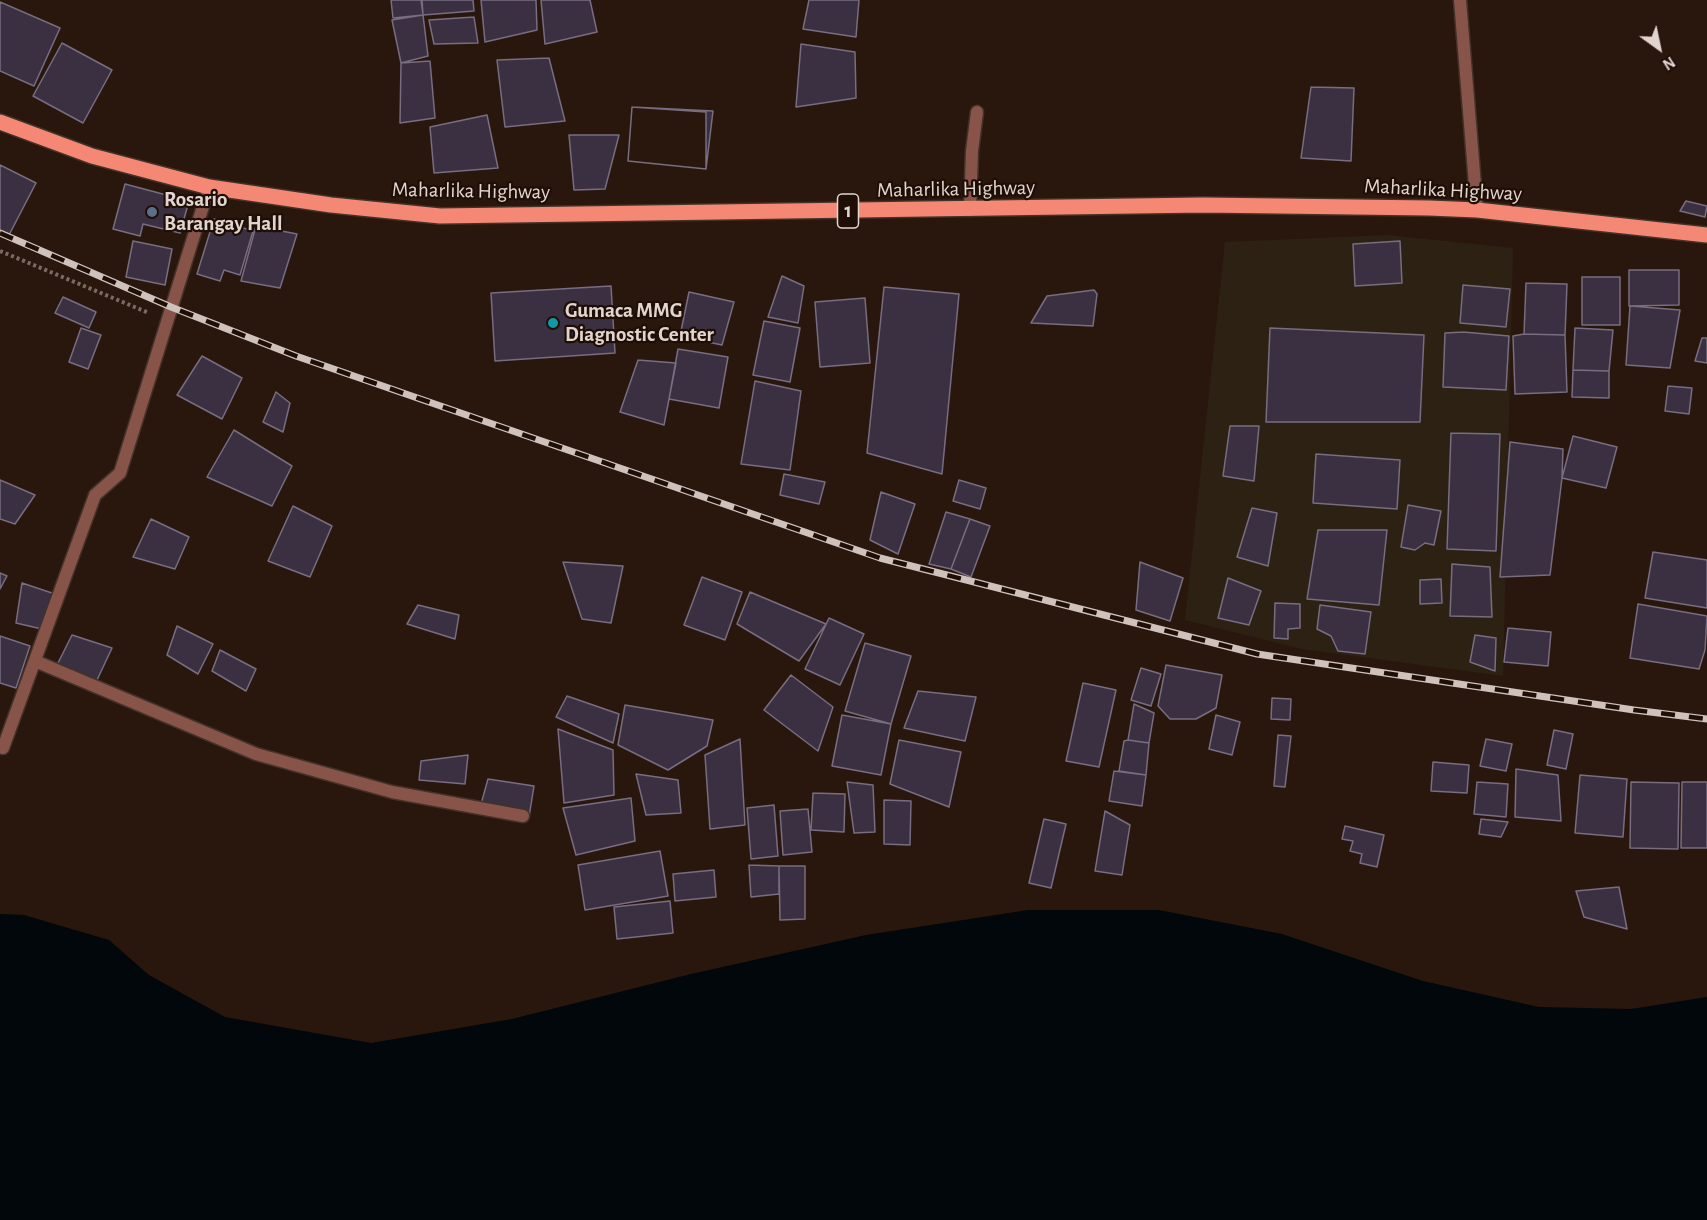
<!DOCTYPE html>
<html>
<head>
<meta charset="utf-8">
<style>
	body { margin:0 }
	#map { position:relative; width:1707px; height:1220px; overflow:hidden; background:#29170e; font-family:"Alegreya Sans",sans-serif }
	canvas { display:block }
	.north { position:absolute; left:1629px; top:18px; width:60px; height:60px; -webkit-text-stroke:4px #1f0e06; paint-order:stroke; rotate:147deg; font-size:16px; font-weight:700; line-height:24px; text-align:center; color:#e2d5cf }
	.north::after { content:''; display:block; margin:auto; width:21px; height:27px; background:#e2d5cf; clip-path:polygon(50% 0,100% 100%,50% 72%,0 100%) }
</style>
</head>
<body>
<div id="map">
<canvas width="1707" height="1220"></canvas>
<div class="north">N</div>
</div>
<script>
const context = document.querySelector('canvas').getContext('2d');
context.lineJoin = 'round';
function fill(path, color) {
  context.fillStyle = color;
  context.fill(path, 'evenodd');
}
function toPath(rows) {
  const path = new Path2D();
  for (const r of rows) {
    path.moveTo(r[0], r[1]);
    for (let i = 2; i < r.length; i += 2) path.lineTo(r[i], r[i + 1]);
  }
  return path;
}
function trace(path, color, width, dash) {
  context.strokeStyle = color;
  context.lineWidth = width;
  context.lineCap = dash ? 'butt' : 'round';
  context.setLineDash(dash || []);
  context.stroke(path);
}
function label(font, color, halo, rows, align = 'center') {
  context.font = font + ' "Alegreya Sans",sans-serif';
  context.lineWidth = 4.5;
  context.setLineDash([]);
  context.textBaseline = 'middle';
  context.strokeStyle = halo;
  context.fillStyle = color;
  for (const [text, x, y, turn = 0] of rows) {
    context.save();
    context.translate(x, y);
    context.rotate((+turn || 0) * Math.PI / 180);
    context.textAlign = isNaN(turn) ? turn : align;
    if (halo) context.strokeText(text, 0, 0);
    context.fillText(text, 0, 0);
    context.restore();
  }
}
fill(toPath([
	[1387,235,1513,248,1503,676,1302,649,1185,620,1225,242]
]), '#2d2113');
fill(toPath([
	[1028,910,1159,910,1282,934,1423,981,1539,1007,1631,1009,1707,997,1707,1220,0,1220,0,914,24,915,109,940,149,975,225,1017,371,1043,512,1019,691,974,866,935]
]), '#01070b');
const building = toPath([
	[391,0,421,0,423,15,393,18,391,0],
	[422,0,473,0,474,11,423,15,422,0],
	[481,0,536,0,537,30,485,42,481,0],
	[541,0,590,0,597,32,545,44,541,0],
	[809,0,859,0,856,37,803,29,809,0],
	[0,2,60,28,34,86,0,71,0,2],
	[423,15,428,56,401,63,392,20,423,15],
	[474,17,478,43,434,44,429,20,474,17],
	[62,43,112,70,83,123,33,96,62,43],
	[801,44,855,52,856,98,796,107,801,44],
	[549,58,565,121,505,127,497,60,549,58],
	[430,61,435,118,400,123,401,63,430,61],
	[1311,87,1354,88,1351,161,1301,158,1311,87],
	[632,107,706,112,706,169,628,161,632,107],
	[632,107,713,111,706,169,628,161,632,107],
	[487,115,498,168,434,173,430,127,487,115],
	[569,135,619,135,605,189,574,190,569,135],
	[0,165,36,183,9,235,0,231,0,165],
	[125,184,189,201,180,233,143,224,140,236,113,229,125,184],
	[1686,201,1707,206,1705,217,1680,211,1686,201],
	[214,219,253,231,240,275,224,270,220,281,197,274,214,219],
	[256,226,297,234,280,288,241,281,256,226],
	[133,241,172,249,165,285,126,277,133,241],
	[1400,241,1402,283,1355,286,1353,244,1400,241],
	[1629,270,1679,270,1679,305,1629,306,1629,270],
	[782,276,804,286,798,323,768,317,782,276],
	[1582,277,1620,277,1620,325,1582,325,1582,277],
	[1526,283,1567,284,1565,335,1524,334,1526,283],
	[1463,285,1510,289,1506,327,1460,323,1463,285],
	[611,286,615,353,495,361,491,293,611,286],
	[884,287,959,294,942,474,867,453,884,287],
	[1094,290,1097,294,1093,326,1031,323,1047,296,1094,290],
	[689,292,734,302,722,345,680,336,689,292],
	[63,297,96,312,89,328,55,313,63,297],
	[865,298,870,363,820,367,815,302,865,298],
	[1630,306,1680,310,1670,368,1626,365,1630,306],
	[764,321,800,328,790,382,753,375,764,321],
	[81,328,101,335,88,369,69,362,81,328],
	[1270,328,1424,335,1420,422,1266,422,1270,328],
	[1575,328,1613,330,1609,371,1573,370,1575,328],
	[1463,332,1509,336,1506,390,1443,387,1445,333,1463,332],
	[1524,334,1565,335,1567,392,1515,394,1513,336,1524,334],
	[1702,338,1707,338,1707,363,1695,361,1702,338],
	[678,349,728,357,719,408,669,399,678,349],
	[202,356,242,378,222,419,177,395,202,356],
	[638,360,676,363,664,425,620,412,638,360],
	[1573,370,1609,371,1609,398,1572,397,1573,370],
	[755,381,801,391,790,470,741,464,755,381],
	[1668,386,1692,388,1689,414,1665,411,1668,386],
	[276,392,290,403,283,432,263,422,276,392],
	[1230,426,1259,426,1254,481,1223,476,1230,426],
	[234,430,292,466,272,506,207,477,234,430],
	[1451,433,1500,434,1496,551,1447,549,1451,433],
	[1573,436,1617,447,1606,488,1562,478,1573,436],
	[1510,442,1563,449,1562,478,1550,575,1500,577,1510,442],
	[1316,454,1400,460,1397,509,1313,503,1316,454],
	[784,474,825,482,819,504,780,495,784,474],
	[0,480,35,495,15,524,0,519,0,480],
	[959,480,986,488,980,509,953,501,959,480],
	[881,492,915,504,898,554,870,540,881,492],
	[1408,505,1441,511,1434,545,1425,543,1415,550,1401,547,1408,505],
	[293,506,332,526,310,577,268,561,293,506],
	[1252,508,1277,513,1268,566,1237,557,1252,508],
	[946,512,970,519,951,569,929,564,946,512],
	[151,519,189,537,175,569,133,557,151,519],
	[970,519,990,526,971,577,951,569,970,519],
	[1318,530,1387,530,1379,605,1307,599,1318,530],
	[1653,552,1707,560,1707,608,1645,598,1653,552],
	[563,562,623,566,611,623,582,619,563,562],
	[1140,562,1183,578,1170,621,1136,610,1140,562],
	[1452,564,1490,567,1492,617,1450,616,1452,564],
	[0,573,7,576,0,589,0,573],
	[702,577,742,592,725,640,684,625,702,577],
	[1228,578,1261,591,1249,625,1218,618,1228,578],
	[1441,579,1442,603,1420,604,1420,580,1441,579],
	[22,583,58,595,46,630,16,623,22,583],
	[750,592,826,624,799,661,737,624,750,592],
	[1275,603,1300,604,1300,628,1288,629,1288,639,1274,638,1275,603],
	[1638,604,1707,616,1705,650,1699,669,1630,658,1638,604],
	[418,605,459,615,455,639,407,624,418,605],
	[1320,605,1371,612,1365,654,1338,651,1331,636,1317,629,1320,605],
	[829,618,864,634,840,685,805,669,829,618],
	[177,626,213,644,198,674,167,655,177,626],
	[1508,628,1551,632,1548,666,1504,662,1508,628],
	[72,635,112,648,97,680,55,669,72,635],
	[1475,635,1496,638,1495,671,1470,662,1475,635],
	[0,636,30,646,16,688,0,683,0,636],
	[865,643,911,656,891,724,845,711,865,643],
	[220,650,256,669,246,691,212,671,220,650],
	[1166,665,1222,675,1216,708,1196,719,1170,719,1158,706,1166,665],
	[1141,668,1161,674,1151,706,1131,700,1141,668],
	[791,675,833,707,818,751,764,710,791,675],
	[1083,683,1116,690,1099,767,1066,761,1083,683],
	[918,691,976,697,965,741,904,728,918,691],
	[567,696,619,714,613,743,556,717,567,696],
	[1272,698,1291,699,1290,720,1271,719,1272,698],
	[1134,704,1154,713,1149,743,1128,740,1134,704],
	[625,705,713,720,707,746,668,770,618,745,625,705],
	[842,715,891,724,881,775,832,766,842,715],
	[1216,715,1240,722,1232,755,1209,749,1216,715],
	[558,729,613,750,614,795,564,803,558,729],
	[1554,730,1573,734,1566,769,1547,765,1554,730],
	[1278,735,1291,736,1285,787,1274,786,1278,735],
	[740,739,745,825,710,829,705,755,740,739],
	[1486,739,1512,744,1506,771,1480,766,1486,739],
	[899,740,961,752,949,807,890,784,899,740],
	[1128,740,1149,743,1146,775,1119,771,1124,741,1128,740],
	[468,755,465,784,419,780,421,761,468,755],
	[1433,762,1469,765,1467,793,1431,791,1433,762],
	[1516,769,1558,775,1561,821,1515,817,1516,769],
	[1114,771,1146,775,1142,806,1109,801,1114,771],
	[636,774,678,780,681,813,646,815,636,774],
	[1580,775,1627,779,1623,837,1575,833,1580,775],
	[488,779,534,786,529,817,481,804,488,779],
	[847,782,873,785,875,832,854,833,847,782],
	[1477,782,1508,784,1506,817,1474,814,1477,782],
	[1631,782,1679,783,1678,849,1630,848,1631,782],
	[1682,782,1707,782,1707,848,1681,848,1682,782],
	[813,793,845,794,844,832,811,830,813,793],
	[631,798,635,841,576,855,563,808,631,798],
	[884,800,911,801,910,845,884,844,884,800],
	[774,805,778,856,751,859,747,808,774,805],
	[808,809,812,852,783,855,780,811,808,809],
	[1105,811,1130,825,1122,875,1095,871,1105,811],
	[1044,819,1066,824,1051,888,1029,883,1044,819],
	[1481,819,1508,822,1501,837,1479,834,1481,819],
	[1345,826,1384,835,1377,867,1360,863,1362,854,1350,851,1353,841,1342,839,1345,826],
	[660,851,668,896,585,910,578,865,660,851],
	[749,865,779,866,779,894,751,897,749,865],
	[779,866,805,866,805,919,780,920,779,866],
	[714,870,716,897,675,901,673,874,714,870],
	[1619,887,1627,929,1584,917,1576,891,1619,887],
	[670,901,673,933,617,939,614,907,670,901]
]);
fill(building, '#3a3041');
trace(building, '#786d81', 1.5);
const service = toPath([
	[970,210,972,151,977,112]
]);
const minor = toPath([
	[1460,0,1477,210],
	[35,661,256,754,392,792,523,816],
	[3,748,95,495,120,473,209,187]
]);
const primary = toPath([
	[0,122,92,156,209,187,331,205,440,216,1203,205,1429,208,1477,210,1707,235]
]);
trace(service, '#433229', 15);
trace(minor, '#433229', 15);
trace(primary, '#433229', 18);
trace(toPath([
	[0,251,149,313]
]), '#7a6b63', 4, [3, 3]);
trace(service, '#885349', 12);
trace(minor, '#885349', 12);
trace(primary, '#f58874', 15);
const rail = toPath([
	[0,233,171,307,296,356,880,558,1257,654,1634,710,1707,719]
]);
trace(rail, '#cfc2bc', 7);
trace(rail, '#1f0e06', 4.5, [14]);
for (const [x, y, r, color] of [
	[152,212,6,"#5c6f8a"],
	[553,323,6,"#0f9aa8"]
]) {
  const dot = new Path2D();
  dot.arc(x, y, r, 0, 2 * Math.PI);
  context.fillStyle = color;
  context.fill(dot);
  trace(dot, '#1f0e06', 2);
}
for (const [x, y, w] of [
	[848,211,21]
]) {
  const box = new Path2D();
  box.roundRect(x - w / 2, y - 17, w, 34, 4.5);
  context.fillStyle = '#1f0e06';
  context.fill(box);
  trace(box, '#e2d5cf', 1.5);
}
label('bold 20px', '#e2d5cf', null, [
	["1",848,211]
]);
label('21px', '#e2d5cf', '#1f0e06', [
	["Maharlika Highway",956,189,-1],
	["Maharlika Highway",1443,190,3],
	["Maharlika Highway",471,191,1]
]);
label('bold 21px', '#e2d5cf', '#1f0e06', [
	["Rosario",164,200],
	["Barangay Hall",164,224],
	["Gumaca MMG",565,311],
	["Diagnostic Center",565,335]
], 'left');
</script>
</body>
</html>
